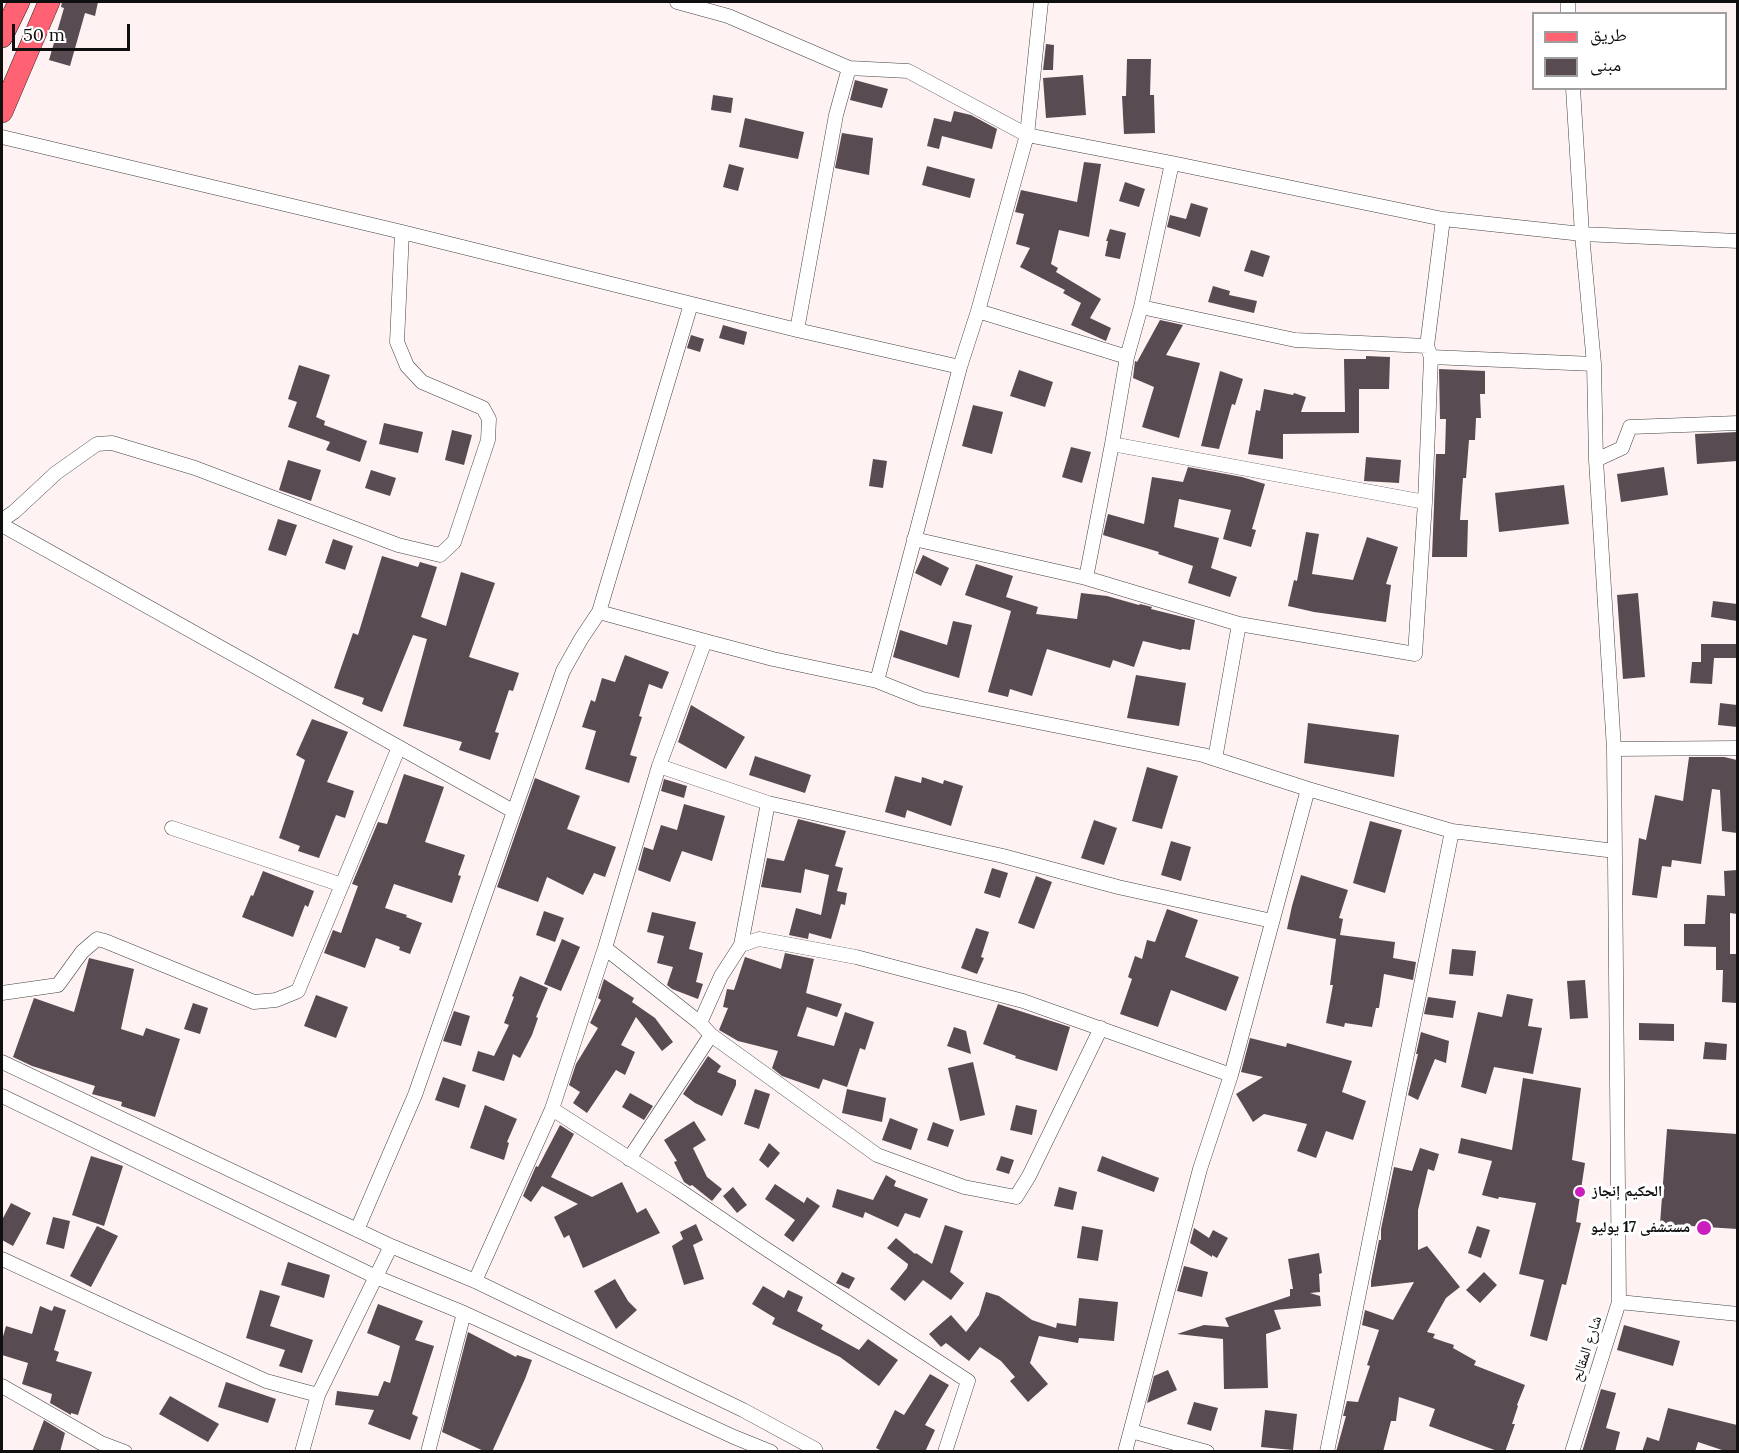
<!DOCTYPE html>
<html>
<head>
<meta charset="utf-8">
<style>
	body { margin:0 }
	#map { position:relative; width:1739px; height:1453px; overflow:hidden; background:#fff2f3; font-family:Lora,"Noto Naskh Arabic",serif }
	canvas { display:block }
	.frame { position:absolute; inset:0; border:3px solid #0f0f0f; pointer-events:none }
	.legend { position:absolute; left:1532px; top:12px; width:195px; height:78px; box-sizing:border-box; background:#fff; border:2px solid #9f9f9f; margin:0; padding:8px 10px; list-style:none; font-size:18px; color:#0f0f0f }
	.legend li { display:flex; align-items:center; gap:12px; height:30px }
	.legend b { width:30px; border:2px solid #9f9f9f }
	.scale { position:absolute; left:12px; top:24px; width:118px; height:27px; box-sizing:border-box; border:3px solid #0f0f0f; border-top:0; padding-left:8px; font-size:18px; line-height:21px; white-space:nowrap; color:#0f0f0f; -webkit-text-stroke:4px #fff; paint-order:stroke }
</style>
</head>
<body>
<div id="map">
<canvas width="1739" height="1453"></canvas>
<div class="frame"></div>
<ul class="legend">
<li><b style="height:8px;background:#ff6273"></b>طريق</li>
<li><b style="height:16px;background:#594b52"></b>مبنى</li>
</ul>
<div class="scale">50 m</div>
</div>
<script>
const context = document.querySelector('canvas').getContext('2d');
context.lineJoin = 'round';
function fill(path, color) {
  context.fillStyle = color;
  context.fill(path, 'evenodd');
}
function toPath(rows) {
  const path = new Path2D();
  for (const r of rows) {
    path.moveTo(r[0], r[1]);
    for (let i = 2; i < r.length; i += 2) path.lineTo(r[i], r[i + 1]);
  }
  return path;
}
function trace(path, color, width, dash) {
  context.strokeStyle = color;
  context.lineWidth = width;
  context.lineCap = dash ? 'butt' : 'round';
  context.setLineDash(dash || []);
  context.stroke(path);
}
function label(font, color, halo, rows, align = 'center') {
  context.font = font + ' Lora,"Noto Naskh Arabic",serif';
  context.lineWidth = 6;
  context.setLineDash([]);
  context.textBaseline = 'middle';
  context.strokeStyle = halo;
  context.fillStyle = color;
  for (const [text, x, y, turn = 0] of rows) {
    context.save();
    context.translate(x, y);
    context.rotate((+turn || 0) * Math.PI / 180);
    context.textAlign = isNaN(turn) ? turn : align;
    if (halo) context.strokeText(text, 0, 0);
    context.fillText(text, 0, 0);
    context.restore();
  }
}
fill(toPath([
	[62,2,98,2,95,16,85,13,70,66,49,60,64,8,61,7],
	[1046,44,1054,45,1053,70,1043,70],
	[1127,59,1151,59,1150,95,1154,95,1155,133,1124,134,1122,96,1126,96],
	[1083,75,1086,115,1046,118,1043,78],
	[855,80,888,89,882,108,850,100],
	[713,95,733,98,731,113,711,110],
	[954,111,971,115,997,129,992,149,942,136,939,149,927,146,934,118,951,122],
	[745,118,804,132,798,159,739,147],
	[842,133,873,138,869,175,835,168],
	[1084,162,1101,164,1089,237,1059,230,1051,264,1058,268,1056,272,1101,299,1090,318,1111,328,1106,341,1071,325,1081,303,1063,293,1065,290,1020,267,1030,248,1016,244,1024,214,1015,212,1021,190,1077,202],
	[729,164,744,168,738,191,723,187],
	[927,166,975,179,970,198,922,185],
	[1125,182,1145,189,1139,207,1119,201],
	[1191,203,1208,208,1200,237,1167,227,1170,215,1186,219],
	[1110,229,1126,233,1120,259,1105,256,1108,241,1106,241],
	[1251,250,1270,256,1263,277,1244,271],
	[1213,286,1230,291,1229,295,1257,301,1254,313,1208,302],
	[1160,320,1183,325,1166,355,1200,363,1179,438,1142,427,1154,387,1133,378,1135,361,1137,362],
	[723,325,747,332,744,345,719,338],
	[691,335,704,339,700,352,687,348],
	[1366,356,1390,357,1389,389,1359,389,1359,433,1283,434,1283,459,1248,454,1256,410,1260,411,1264,389,1293,395,1294,393,1306,397,1301,412,1345,412,1344,359,1366,359],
	[299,365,330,375,316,417,325,421,324,425,367,441,360,462,326,450,330,442,288,427,297,402,288,399],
	[1439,369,1485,371,1485,394,1480,394,1481,418,1476,418,1475,440,1469,440,1466,478,1463,478,1460,520,1468,520,1467,557,1432,557,1436,454,1445,454,1446,419,1440,419],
	[1019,370,1053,382,1045,407,1010,396],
	[1220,371,1243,379,1235,405,1232,404,1219,449,1201,446],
	[973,405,1003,412,992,454,962,446],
	[384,423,423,432,418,453,379,444],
	[452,430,472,435,464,465,445,460],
	[1737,432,1737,461,1697,464,1695,434],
	[1071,447,1091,452,1082,483,1062,477],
	[1366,457,1401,460,1399,483,1364,481],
	[873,459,887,461,883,488,869,486],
	[288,460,321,470,311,501,279,490],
	[1188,467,1242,477,1265,484,1252,529,1256,530,1251,547,1223,539,1231,510,1179,499,1174,527,1219,538,1211,568,1237,577,1230,597,1188,583,1193,566,1158,554,1159,552,1103,535,1108,514,1144,524,1152,477,1183,482],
	[1664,467,1668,495,1621,502,1617,474],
	[371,470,396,478,390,496,365,488],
	[1564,485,1569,524,1499,532,1495,493],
	[278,519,297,525,286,556,268,550],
	[1306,532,1319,534,1312,574,1353,580,1367,537,1398,547,1386,584,1391,585,1386,622,1314,612,1288,606,1294,580,1297,581],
	[333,539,353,546,345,570,325,563],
	[923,555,949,568,941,586,915,573],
	[382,556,418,567,420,562,437,567,421,617,446,626,461,572,495,583,469,657,519,673,513,691,509,690,495,732,499,733,490,760,459,750,462,742,403,726,427,639,413,635,382,712,362,704,364,698,334,688,353,633,358,635],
	[976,564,1013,576,1006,597,1038,607,1036,614,1077,619,1081,593,1107,596,1139,605,1140,604,1152,607,1151,609,1195,620,1190,650,1182,649,1181,650,1143,641,1134,667,1113,660,1110,668,1047,649,1032,696,1010,689,1008,697,988,692,1011,611,965,595],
	[1638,593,1645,677,1623,679,1617,595],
	[1713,601,1737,604,1737,621,1711,617],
	[953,621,972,625,959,678,893,657,900,630,947,645],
	[1701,644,1737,644,1737,658,1714,658,1712,684,1690,683,1692,662,1701,662],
	[625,655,669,672,662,689,649,684,639,716,642,717,630,755,637,757,629,783,585,769,596,731,582,727,591,700,595,702,602,678,615,682],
	[1136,675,1186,683,1179,726,1127,718],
	[1720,703,1737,705,1737,727,1718,725],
	[691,705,745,737,726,769,678,742],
	[312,719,348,732,327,782,354,791,345,818,336,815,319,858,298,851,300,846,279,838,305,760,296,755],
	[1308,723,1399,735,1394,777,1304,763],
	[755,756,811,775,805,793,749,775],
	[1689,757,1724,757,1737,760,1737,833,1722,831,1720,790,1712,789,1701,864,1672,860,1671,867,1662,866,1657,898,1632,895,1639,838,1646,840,1655,795,1683,801],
	[1147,767,1178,776,1162,829,1132,821],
	[404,774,444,787,425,842,465,855,458,875,461,876,452,903,394,884,385,908,407,915,406,917,422,923,410,954,399,950,400,947,376,938,365,968,324,953,333,930,341,933,358,886,352,884,378,822,387,824],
	[895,776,921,783,922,777,943,784,944,780,963,786,951,826,907,810,905,818,885,812],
	[535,778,580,796,567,829,616,847,605,877,594,873,583,895,547,877,538,902,497,887],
	[664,779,687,786,684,798,661,791],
	[684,804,725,816,712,861,682,851,670,882,638,870,644,847,653,850,661,825,677,830],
	[798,819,846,831,835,866,843,868,837,891,847,893,845,905,841,904,831,939,809,933,808,939,789,935,796,908,821,915,829,875,805,869,801,893,761,887,767,858,784,861],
	[1094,820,1117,828,1104,865,1081,858],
	[1370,821,1402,830,1385,893,1353,883],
	[1171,841,1191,847,1181,881,1161,875],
	[992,868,1008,873,1000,898,984,893],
	[1737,870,1737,914,1730,913,1730,954,1737,954,1737,1003,1722,1002,1723,970,1716,970,1716,947,1684,946,1684,924,1705,924,1707,895,1725,896,1724,871],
	[263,871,314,891,308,907,305,905,293,937,242,917,251,895,253,896],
	[1301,875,1348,890,1339,918,1343,919,1340,935,1395,942,1393,958,1416,962,1413,980,1384,974,1379,1008,1376,1008,1372,1027,1345,1023,1344,1027,1326,1023,1333,985,1330,985,1336,939,1287,929,1292,906],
	[1036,876,1052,882,1034,929,1018,923],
	[1167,909,1198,920,1185,957,1239,977,1226,1011,1171,990,1158,1027,1120,1014,1132,979,1128,977,1135,956,1142,959,1147,940,1155,942],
	[544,911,564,918,555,942,536,935],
	[652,912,696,922,689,949,703,953,696,982,703,984,698,999,672,989,667,985,673,967,657,963,664,936,647,932],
	[976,928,989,932,981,957,984,958,977,974,961,968],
	[562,939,580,947,561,991,544,984],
	[1452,949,1476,951,1473,976,1449,974],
	[785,953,814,959,806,993,842,1004,837,1017,807,1007,797,1036,834,1046,845,1012,874,1022,865,1050,860,1048,847,1087,823,1079,819,1089,782,1076,772,1068,778,1051,738,1041,719,1030,728,1008,723,1007,727,989,734,990,745,957,781,969],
	[89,958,134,969,121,1029,143,1036,146,1028,180,1039,155,1117,121,1106,122,1102,92,1094,95,1086,32,1066,13,1057,34,998,74,1012],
	[520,976,548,988,536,1017,538,1018,532,1035,520,1058,513,1054,504,1081,472,1071,478,1051,494,1056,509,1025,504,1023,514,997,512,996],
	[604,979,634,998,632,1002,655,1018,673,1042,662,1051,636,1017,621,1045,635,1052,625,1075,616,1070,587,1113,573,1103,580,1092,569,1085,576,1064,598,1028,590,1023,601,1000,598,998],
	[1585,980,1588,1018,1570,1019,1567,981],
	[1507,994,1533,999,1528,1026,1542,1028,1533,1074,1494,1067,1486,1094,1461,1087,1478,1012,1502,1017],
	[316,995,348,1007,336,1038,304,1026],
	[1428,997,1456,1001,1453,1018,1424,1014],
	[193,1003,208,1008,200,1034,184,1029],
	[998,1004,1070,1027,1057,1071,1015,1058,1016,1056,983,1044],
	[454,1011,470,1016,461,1046,443,1041],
	[1639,1023,1674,1024,1674,1041,1639,1040],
	[954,1027,966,1031,971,1054,947,1046],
	[1421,1032,1449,1041,1446,1063,1435,1059,1418,1100,1408,1095,1418,1054,1416,1054],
	[1250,1038,1286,1047,1287,1043,1352,1061,1342,1092,1366,1101,1353,1140,1326,1131,1316,1158,1297,1151,1307,1124,1264,1114,1253,1122,1236,1094,1263,1077,1241,1072],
	[1705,1042,1727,1044,1726,1060,1703,1059],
	[708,1056,721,1066,717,1072,736,1080,736,1085,722,1116,695,1103,683,1094],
	[973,1062,985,1115,960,1121,948,1068],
	[443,1077,466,1085,459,1108,435,1100],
	[1523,1078,1581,1088,1572,1160,1585,1163,1576,1222,1581,1223,1566,1285,1562,1284,1547,1341,1530,1336,1544,1280,1519,1274,1536,1203,1499,1197,1498,1199,1482,1195,1492,1161,1458,1153,1461,1138,1512,1150],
	[755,1089,770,1094,759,1129,744,1124],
	[847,1089,886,1098,882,1122,842,1113],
	[630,1093,653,1106,644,1120,622,1107],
	[485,1105,517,1119,507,1142,509,1143,504,1160,470,1148],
	[1016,1105,1037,1110,1032,1135,1010,1130],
	[890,1118,918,1129,911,1150,882,1140],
	[694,1121,706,1140,693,1148,707,1177,722,1189,712,1201,692,1185,690,1186,684,1182,674,1162,677,1161,664,1140],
	[933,1122,954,1130,948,1147,927,1140],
	[560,1125,574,1134,551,1177,592,1197,622,1182,637,1213,646,1208,660,1233,583,1268,569,1235,564,1238,554,1217,578,1204,542,1186,531,1202,523,1196,536,1166,538,1167],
	[1667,1129,1737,1134,1737,1229,1660,1224],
	[769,1143,780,1153,768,1168,759,1160],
	[1420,1148,1439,1154,1434,1171,1428,1169,1418,1210,1418,1250,1427,1246,1460,1287,1446,1298,1427,1332,1435,1334,1433,1338,1454,1345,1453,1348,1476,1361,1474,1365,1525,1385,1517,1405,1518,1406,1512,1424,1515,1424,1505,1452,1500,1452,1429,1426,1435,1409,1399,1397,1396,1421,1391,1421,1383,1452,1336,1452,1346,1416,1343,1416,1347,1401,1358,1402,1370,1366,1367,1365,1379,1330,1362,1325,1365,1310,1393,1320,1414,1282,1371,1287,1371,1281,1379,1240,1381,1240,1381,1229,1394,1167,1412,1171],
	[91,1156,123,1166,104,1226,72,1215],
	[1001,1156,1014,1160,1009,1174,996,1170],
	[1102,1156,1159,1178,1154,1192,1097,1171],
	[886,1175,896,1181,894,1186,928,1199,920,1218,905,1213,898,1227,865,1212,863,1218,832,1207,837,1189,873,1200],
	[775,1184,804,1203,807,1197,820,1206,793,1242,784,1235,795,1220,765,1199],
	[733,1187,747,1205,737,1213,723,1196],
	[1059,1187,1077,1192,1073,1210,1054,1206],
	[11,1203,31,1213,13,1246,2,1240,2,1220],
	[53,1217,70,1221,64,1249,46,1244],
	[696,1224,703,1240,693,1245,704,1279,684,1285,672,1246,683,1239,680,1232],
	[945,1225,963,1231,950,1272,964,1283,951,1300,923,1280,905,1301,890,1289,907,1268,908,1264,887,1248,896,1238,915,1254,916,1253,932,1264],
	[97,1226,118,1236,91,1287,70,1276],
	[1082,1226,1103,1230,1098,1261,1077,1258],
	[1477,1226,1490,1230,1481,1258,1468,1253],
	[1194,1228,1209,1238,1213,1230,1228,1238,1217,1258,1212,1255,1212,1257,1190,1243],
	[1319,1253,1322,1273,1319,1274,1320,1292,1310,1293,1320,1296,1321,1306,1274,1310,1281,1329,1266,1334,1268,1388,1224,1389,1223,1339,1177,1334,1204,1325,1229,1327,1225,1318,1290,1296,1290,1289,1293,1289,1288,1259],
	[288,1262,330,1275,324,1298,281,1285],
	[1184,1266,1208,1272,1202,1297,1177,1291],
	[842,1272,855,1278,849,1289,836,1283],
	[1484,1272,1497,1285,1480,1303,1466,1290],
	[615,1279,628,1301,637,1310,616,1329,594,1291],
	[763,1286,784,1298,788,1290,803,1297,797,1311,823,1325,821,1329,859,1350,868,1339,898,1360,879,1386,840,1357,772,1324,775,1318,752,1304],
	[260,1290,280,1296,270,1326,313,1340,302,1373,279,1366,285,1350,246,1338],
	[986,1292,999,1296,1032,1320,1056,1328,1057,1323,1076,1326,1079,1298,1118,1302,1114,1341,1079,1338,1078,1343,1039,1336,1030,1363,1048,1384,1028,1402,1010,1381,1015,1377,1001,1361,980,1347,969,1361,946,1343,941,1347,929,1334,951,1315,966,1332,979,1315],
	[378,1304,423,1321,415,1340,434,1346,412,1414,418,1417,410,1440,368,1424,374,1410,335,1405,337,1391,378,1396,384,1381,390,1383,400,1346,367,1333],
	[40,1306,52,1311,54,1306,66,1310,54,1350,59,1352,56,1361,92,1372,78,1415,71,1413,71,1415,50,1403,52,1394,22,1384,28,1363,2,1355,2,1340,6,1326,32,1334],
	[1624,1325,1680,1341,1673,1366,1617,1350],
	[468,1332,516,1357,517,1355,532,1360,525,1379,492,1452,486,1452,442,1432],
	[1168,1370,1177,1390,1147,1403,1154,1376],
	[930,1374,949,1385,925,1425,935,1430,925,1452,884,1452,876,1448,895,1410,904,1415],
	[226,1382,276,1399,268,1423,218,1407],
	[1601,1389,1616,1393,1606,1428,1620,1432,1615,1452,1582,1452],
	[170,1396,219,1424,208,1442,159,1414],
	[1194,1402,1218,1408,1211,1431,1187,1424],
	[1668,1408,1737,1425,1737,1452,1728,1452,1698,1442,1695,1452,1642,1452,1647,1437,1659,1441],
	[1265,1410,1297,1414,1293,1450,1261,1447],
	[44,1420,65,1433,60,1452,32,1452]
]), '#594b52');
const minor = toPath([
	[677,2,728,16,849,68,836,115,797,330],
	[1568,2,1568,14],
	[849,68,908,71,1027,135,1041,2],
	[1573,88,1582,234,1594,364,1596,460,1614,749,1619,1302],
	[2,137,402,232,797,330,960,367],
	[1141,307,1172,163],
	[978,311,1027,135,1172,163,1443,219,1582,234,1738,241],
	[1427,346,1443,219],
	[1431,357,1425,502,1112,444,1127,357,1141,307,1295,340,1427,346,1431,357,1594,364],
	[1112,444,1086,578,1239,624,1215,759],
	[1596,460,1622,448,1630,427,1738,423],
	[2,520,14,512,56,473,97,444,112,443,195,468,398,545,440,555,454,542,488,440,489,419,483,408,422,382,407,366,397,342,402,232],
	[2,525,513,811],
	[914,539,1086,578],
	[599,612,691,304],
	[1239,624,1415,654,1425,502],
	[877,681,960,367,978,311,1127,357],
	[1614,749,1738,748],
	[659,766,705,641,773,659,877,681,922,699,1203,755,1308,789,1231,1075],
	[1308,789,1452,831],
	[768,803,1003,856,1118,887,1272,921],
	[172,828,342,885],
	[605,948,659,766,768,803,741,945],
	[2,993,58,985,82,952,97,939,105,941,254,1002,276,1000,298,991,399,747],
	[700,1023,711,1035,877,1155,964,1187,1016,1197,1029,1176,1101,1028],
	[2,1062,391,1246,475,1281,743,1410,815,1449,816,1452],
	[2,1096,376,1277,464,1313,734,1437,771,1452],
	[629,1159,711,1035],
	[357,1230,415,1095,563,671,581,639,599,612,705,641],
	[2,1259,266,1381,318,1395],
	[475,1281,552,1109],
	[2,1386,101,1443,125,1452],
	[1131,1431,1207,1452],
	[302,1452,318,1395,391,1246],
	[428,1452,464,1313],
	[945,1452,968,1381,760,1245,676,1188,552,1109,605,948,700,1023,721,976,741,945,759,939,856,957,1023,1001,1231,1075,1200,1169,1125,1452],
	[1327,1452,1452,831,1615,851],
	[1572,1452,1619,1302,1738,1314]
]);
const primary = toPath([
	[2,37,19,2],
	[2,112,49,2]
]);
trace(minor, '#424242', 15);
trace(primary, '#202020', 22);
trace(minor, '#fff', 14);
trace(primary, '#ff6273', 21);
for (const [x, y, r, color] of [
	[1580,1192,6,"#cb1cbc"],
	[1704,1228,8,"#cb1cbc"]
]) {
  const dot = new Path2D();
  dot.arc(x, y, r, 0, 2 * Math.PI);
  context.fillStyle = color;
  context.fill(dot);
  trace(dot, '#fff', 2);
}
label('bold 15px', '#0f0f0f', '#fff', [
	["الحكيم إنجاز",1592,1192],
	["مستشفى 17 يوليو",1690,1228,"right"]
], 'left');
label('15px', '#0f0f0f', '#fff', [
	["شارع المقالح",1587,1349,-72]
]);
</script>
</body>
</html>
